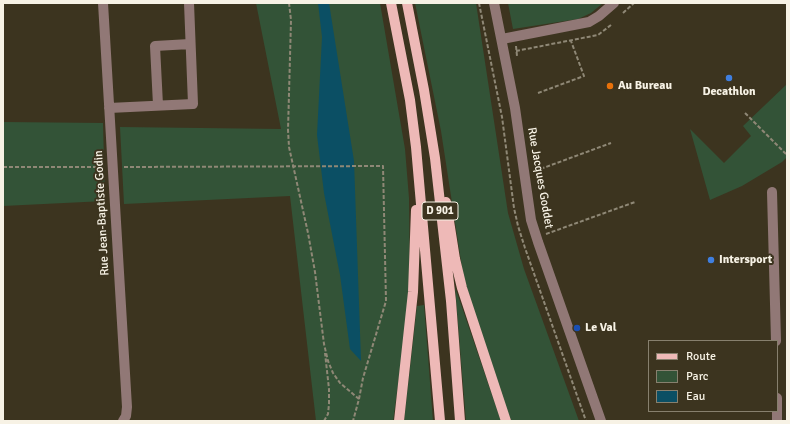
<!DOCTYPE html>
<html>
<head>
<meta charset="utf-8">
<style>
	body { margin:0 }
	#map { position:relative; width:790px; height:424px; overflow:hidden; background:#3c341f; font-family:Signika,sans-serif }
	canvas { display:block }
	.frame { position:absolute; inset:0; border:4px solid #f7f2e5; pointer-events:none }
	.legend { position:absolute; left:648px; top:340px; width:130px; height:72px; box-sizing:border-box; background:#3c341f; border:1px solid #87806e; margin:0; padding:5px 7px; list-style:none; font-size:12px; color:#f7f2e5 }
	.legend li { display:flex; align-items:center; gap:8px; height:20px }
	.legend b { width:20px; border:1px solid #87806e }
</style>
</head>
<body>
<div id="map">
<canvas width="790" height="424"></canvas>
<div class="frame"></div>
<ul class="legend">
<li><b style="height:5px;background:#eeb9b7"></b>Route</li>
<li><b style="height:11px;background:#335337"></b>Parc</li>
<li><b style="height:11px;background:#0b4f64"></b>Eau</li>
</ul>
</div>
<script>
const context = document.querySelector('canvas').getContext('2d');
context.lineJoin = 'round';
function fill(path, color) {
  context.fillStyle = color;
  context.fill(path, 'evenodd');
}
function toPath(rows) {
  const path = new Path2D();
  for (const r of rows) {
    path.moveTo(r[0], r[1]);
    for (let i = 2; i < r.length; i += 2) path.lineTo(r[i], r[i + 1]);
  }
  return path;
}
function trace(path, color, width, dash) {
  context.strokeStyle = color;
  context.lineWidth = width;
  context.lineCap = dash ? 'butt' : 'round';
  context.setLineDash(dash || []);
  context.stroke(path);
}
function label(font, color, halo, rows, align = 'center') {
  context.font = font + ' Signika,sans-serif';
  context.lineWidth = 4;
  context.setLineDash([]);
  context.textBaseline = 'middle';
  context.strokeStyle = halo;
  context.fillStyle = color;
  for (const [text, x, y, turn = 0] of rows) {
    context.save();
    context.translate(x, y);
    context.rotate((+turn || 0) * Math.PI / 180);
    context.textAlign = isNaN(turn) ? turn : align;
    if (halo) context.strokeText(text, 0, 0);
    context.fillText(text, 0, 0);
    context.restore();
  }
}
fill(toPath([
	[256,3,380,3,405,149,409,198,410,297,393,421,316,421,290,196,124,204,120,127,281,129],
	[415,3,476,3,508,213,524,269,579,421,511,421,477,324,463,274,441,131],
	[508,3,603,3,591,13,578,19,513,29],
	[787,84,787,157,782,162,742,186,710,200,690,129,724,163,751,136,743,126],
	[3,122,103,123,105,201,3,206],
	[455,287,501,421,466,421],
	[424,305,433,421,404,421,417,306]
]), '#335337');
fill(toPath([
	[318,3,329,3,354,161,361,361,350,349,340,275,324,193,317,135,322,37]
]), '#0b4f64');
trace(toPath([
	[289,3,291,20,288,130,289,147,308,233,315,272,324,344,328,361,333,373,340,383,359,399,353,421],
	[479,3,502,117,514,208,518,226,525,248,586,421],
	[623,13,634,3],
	[516,46,517,56],
	[516,51,598,35,611,25],
	[538,93,584,76,571,41],
	[745,113,787,155],
	[3,167,102,167],
	[124,167,383,166,386,301,363,378,359,399],
	[535,171,611,143],
	[546,234,635,202],
	[324,421,328,414,329,404,329,389,325,353]
]), '#8f8876', 2, [4, 2]);
trace(toPath([
	[103,3,127,407,126,416,123,421],
	[494,3,515,108,531,220,538,242,601,421],
	[502,39,589,22,599,16,614,3],
	[158,105,155,46,190,44],
	[109,108,193,104,189,3],
	[772,192,776,341],
	[777,398,777,421]
]), '#917876', 10);
trace(toPath([
	[391,3,410,100,416,147,440,421],
	[407,3,424,90,435,158,451,301,460,421],
	[446,202,455,259,462,288,506,421],
	[399,421,413,292,416,210]
]), '#eeb9b7', 10);
for (const [x, y, r, color] of [
	[729,78,4,"#3f7fe0"],
	[610,86,4,"#e8710a"],
	[711,260,4,"#3f7fe0"],
	[577,328,4,"#1a4fb4"]
]) {
  const dot = new Path2D();
  dot.arc(x, y, r, 0, 2 * Math.PI);
  context.fillStyle = color;
  context.fill(dot);
  trace(dot, '#3c341f', 1.5);
}
for (const [x, y, w] of [
	[440,211,36]
]) {
  const box = new Path2D();
  box.roundRect(x - w / 2, y - 9, w, 18, 3);
  context.fillStyle = '#3c341f';
  context.fill(box);
  trace(box, '#f7f2e5', 1);
}
label('bold 11px', '#f7f2e5', null, [
	["D 901",440,211]
]);
label('bold 12px', '#f7f2e5', '#3c341f', [
	["Au Bureau",618,86],
	["Decathlon",729,92,"center"],
	["Intersport",719,260],
	["Le Val",585,328]
], 'left');
label('12px', '#f7f2e5', '#3c341f', [
	["Rue Jacques Goddet",540,178,80],
	["Rue Jean-Baptiste Godin",102,213,-93]
]);
</script>
</body>
</html>
